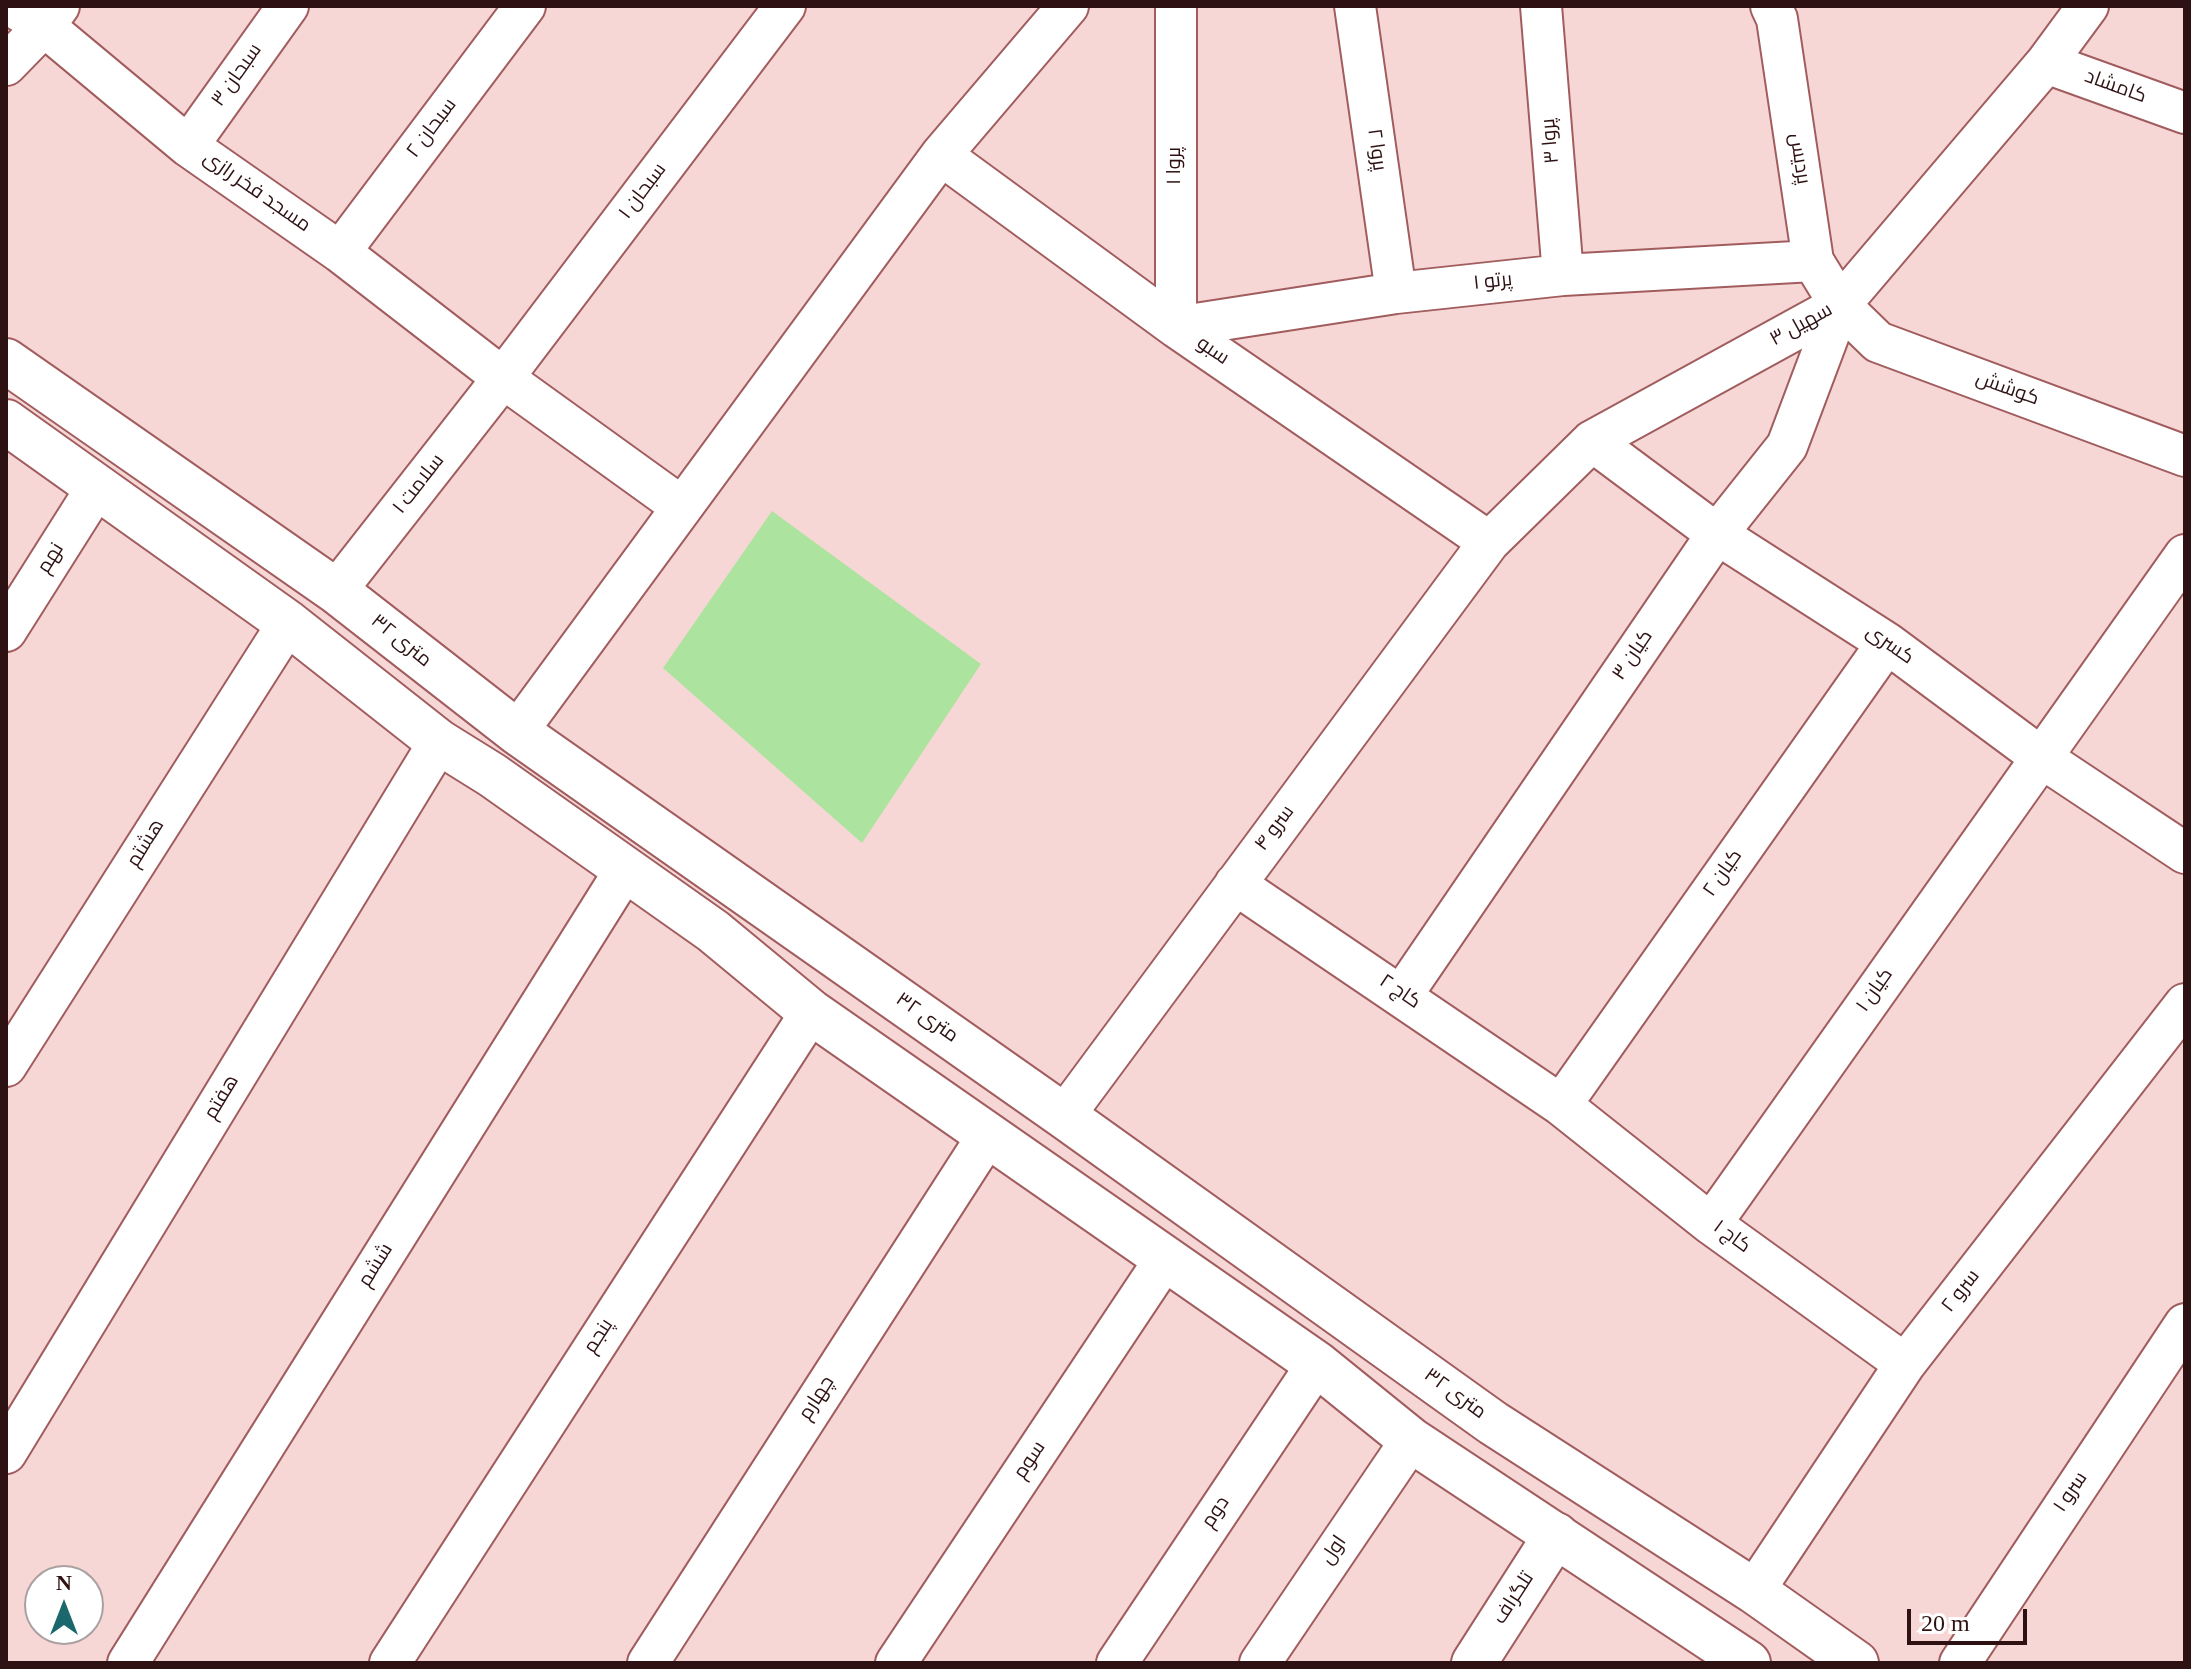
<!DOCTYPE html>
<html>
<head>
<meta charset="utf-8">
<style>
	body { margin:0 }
	#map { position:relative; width:2191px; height:1669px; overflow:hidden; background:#f7d7d6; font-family:Georgia,serif }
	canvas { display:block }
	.frame { position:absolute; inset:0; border:8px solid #2e1213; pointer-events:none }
	.north { position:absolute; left:24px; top:1565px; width:80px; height:80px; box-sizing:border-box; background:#fff; border:2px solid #aba0a1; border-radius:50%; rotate:0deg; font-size:22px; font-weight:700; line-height:32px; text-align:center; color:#2e1213 }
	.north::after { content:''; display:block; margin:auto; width:28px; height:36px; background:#1b686c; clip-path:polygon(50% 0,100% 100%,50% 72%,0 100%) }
	.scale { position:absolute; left:1907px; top:1609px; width:120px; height:36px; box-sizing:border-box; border:4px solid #2e1213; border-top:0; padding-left:10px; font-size:24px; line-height:28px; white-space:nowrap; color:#2e1213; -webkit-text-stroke:6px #fff; paint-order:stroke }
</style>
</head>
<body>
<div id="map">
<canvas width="2191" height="1669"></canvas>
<div class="frame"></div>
<div class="north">N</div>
<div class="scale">20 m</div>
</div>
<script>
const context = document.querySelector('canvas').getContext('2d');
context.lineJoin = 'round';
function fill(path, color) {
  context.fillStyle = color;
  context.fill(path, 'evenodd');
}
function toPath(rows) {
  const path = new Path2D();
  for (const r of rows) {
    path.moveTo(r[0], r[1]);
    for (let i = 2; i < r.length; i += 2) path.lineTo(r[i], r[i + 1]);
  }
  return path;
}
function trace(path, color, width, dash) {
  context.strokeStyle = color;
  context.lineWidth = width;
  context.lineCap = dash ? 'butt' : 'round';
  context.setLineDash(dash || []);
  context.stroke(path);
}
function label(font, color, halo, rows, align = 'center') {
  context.font = font + ' Georgia,Cairo,serif';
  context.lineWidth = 7;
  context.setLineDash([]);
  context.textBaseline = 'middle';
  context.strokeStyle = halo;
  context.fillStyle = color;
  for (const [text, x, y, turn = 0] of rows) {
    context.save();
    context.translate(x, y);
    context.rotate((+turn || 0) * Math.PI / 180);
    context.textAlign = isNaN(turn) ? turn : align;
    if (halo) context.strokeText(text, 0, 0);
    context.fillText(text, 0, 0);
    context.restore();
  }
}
fill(toPath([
	[772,511,981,664,862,843,663,668]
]), '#ace39f');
const minor = toPath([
	[12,6,44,26,188,146,340,252,503,378,682,507],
	[1176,6,1176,327,1396,293,1563,275,1813,261],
	[1355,6,1396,293],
	[1541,6,1563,275],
	[1771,6,1777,19,1813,261,1840,305,1878,342,2185,456],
	[2046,63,2185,113],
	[6,65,44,26,59,6],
	[188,146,288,6],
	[941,155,1176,327,1489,542],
	[340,252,525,6],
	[1592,441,1717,534,1887,643,2042,758,2185,853],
	[336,591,503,378,785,6],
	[6,631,97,487],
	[517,732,941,155,1068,6],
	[1235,884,1561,1105,1711,1224,1905,1364],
	[1402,995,1717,534,1787,446,1840,305],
	[6,1066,288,623],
	[1561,1105,1887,643],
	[1064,1116,1489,542,1592,441,1840,305,2046,63,2088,6],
	[1711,1224,2185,555],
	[6,1453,439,742],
	[1754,1591,1905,1364,2185,1004],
	[128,1663,625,870],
	[390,1663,811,1012],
	[648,1663,988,1135],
	[896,1663,1165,1259],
	[1117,1663,1317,1364],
	[1260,1663,1411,1440],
	[1960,1663,2185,1324]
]);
const tertiary = toPath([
	[1474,1663,1556,1535]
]);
const secondary = toPath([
	[6,361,336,591,517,732,1064,1116,1493,1423,1754,1591,1856,1663],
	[6,422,288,623,439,742,492,775,713,931,811,1012,1317,1364,1411,1440,1748,1663]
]);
trace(minor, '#a15d5e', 44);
trace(tertiary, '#a15d5e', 48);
trace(secondary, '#a15d5e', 48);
trace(minor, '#fff', 40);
trace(tertiary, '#fff', 44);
trace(secondary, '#fff', 44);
label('20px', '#2e1213', '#fff', [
	["سبحان ۳",238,76,-55],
	["کامشاد",2115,88,20],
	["سبحان ۲",433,129,-53],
	["پروا ۳",1552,141,-95],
	["پروا ۲",1375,150,82],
	["پردیس",1798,159,81],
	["پروا ۱",1176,166,-90],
	["سبحان ۱",644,192,-53],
	["مسجد فخر رازی",256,193,35],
	["پرتو ۱",1493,283,-6],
	["سهیل ۳",1802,326,-29],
	["سبو",1212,352,34],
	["کوشش",2007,390,20],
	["سلامت ۱",420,485,-52],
	["نهم",52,559,-58],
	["۳۲ متری",400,642,39],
	["کسری",1889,646,35],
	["کیان ۳",1634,656,-56],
	["سرو ۴",1276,829,-53],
	["هشتم",147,844,-58],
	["کیان ۲",1724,874,-55],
	["کیان ۱",1876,991,-55],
	["کاج ۲",1399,993,34],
	["۳۲ متری",926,1019,35],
	["هفتم",223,1098,-59],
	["کاج ۱",1731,1238,36],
	["ششم",377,1266,-58],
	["سرو ۲",1962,1292,-52],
	["پنجم",600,1337,-57],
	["۳۲ متری",1454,1395,36],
	["چهارم",818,1399,-57],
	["سوم",1031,1461,-56],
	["سرو ۱",2072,1493,-56],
	["دوم",1217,1513,-56],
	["اول",1335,1551,-56],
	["تلگراف",1515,1599,-57]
]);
</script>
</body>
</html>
